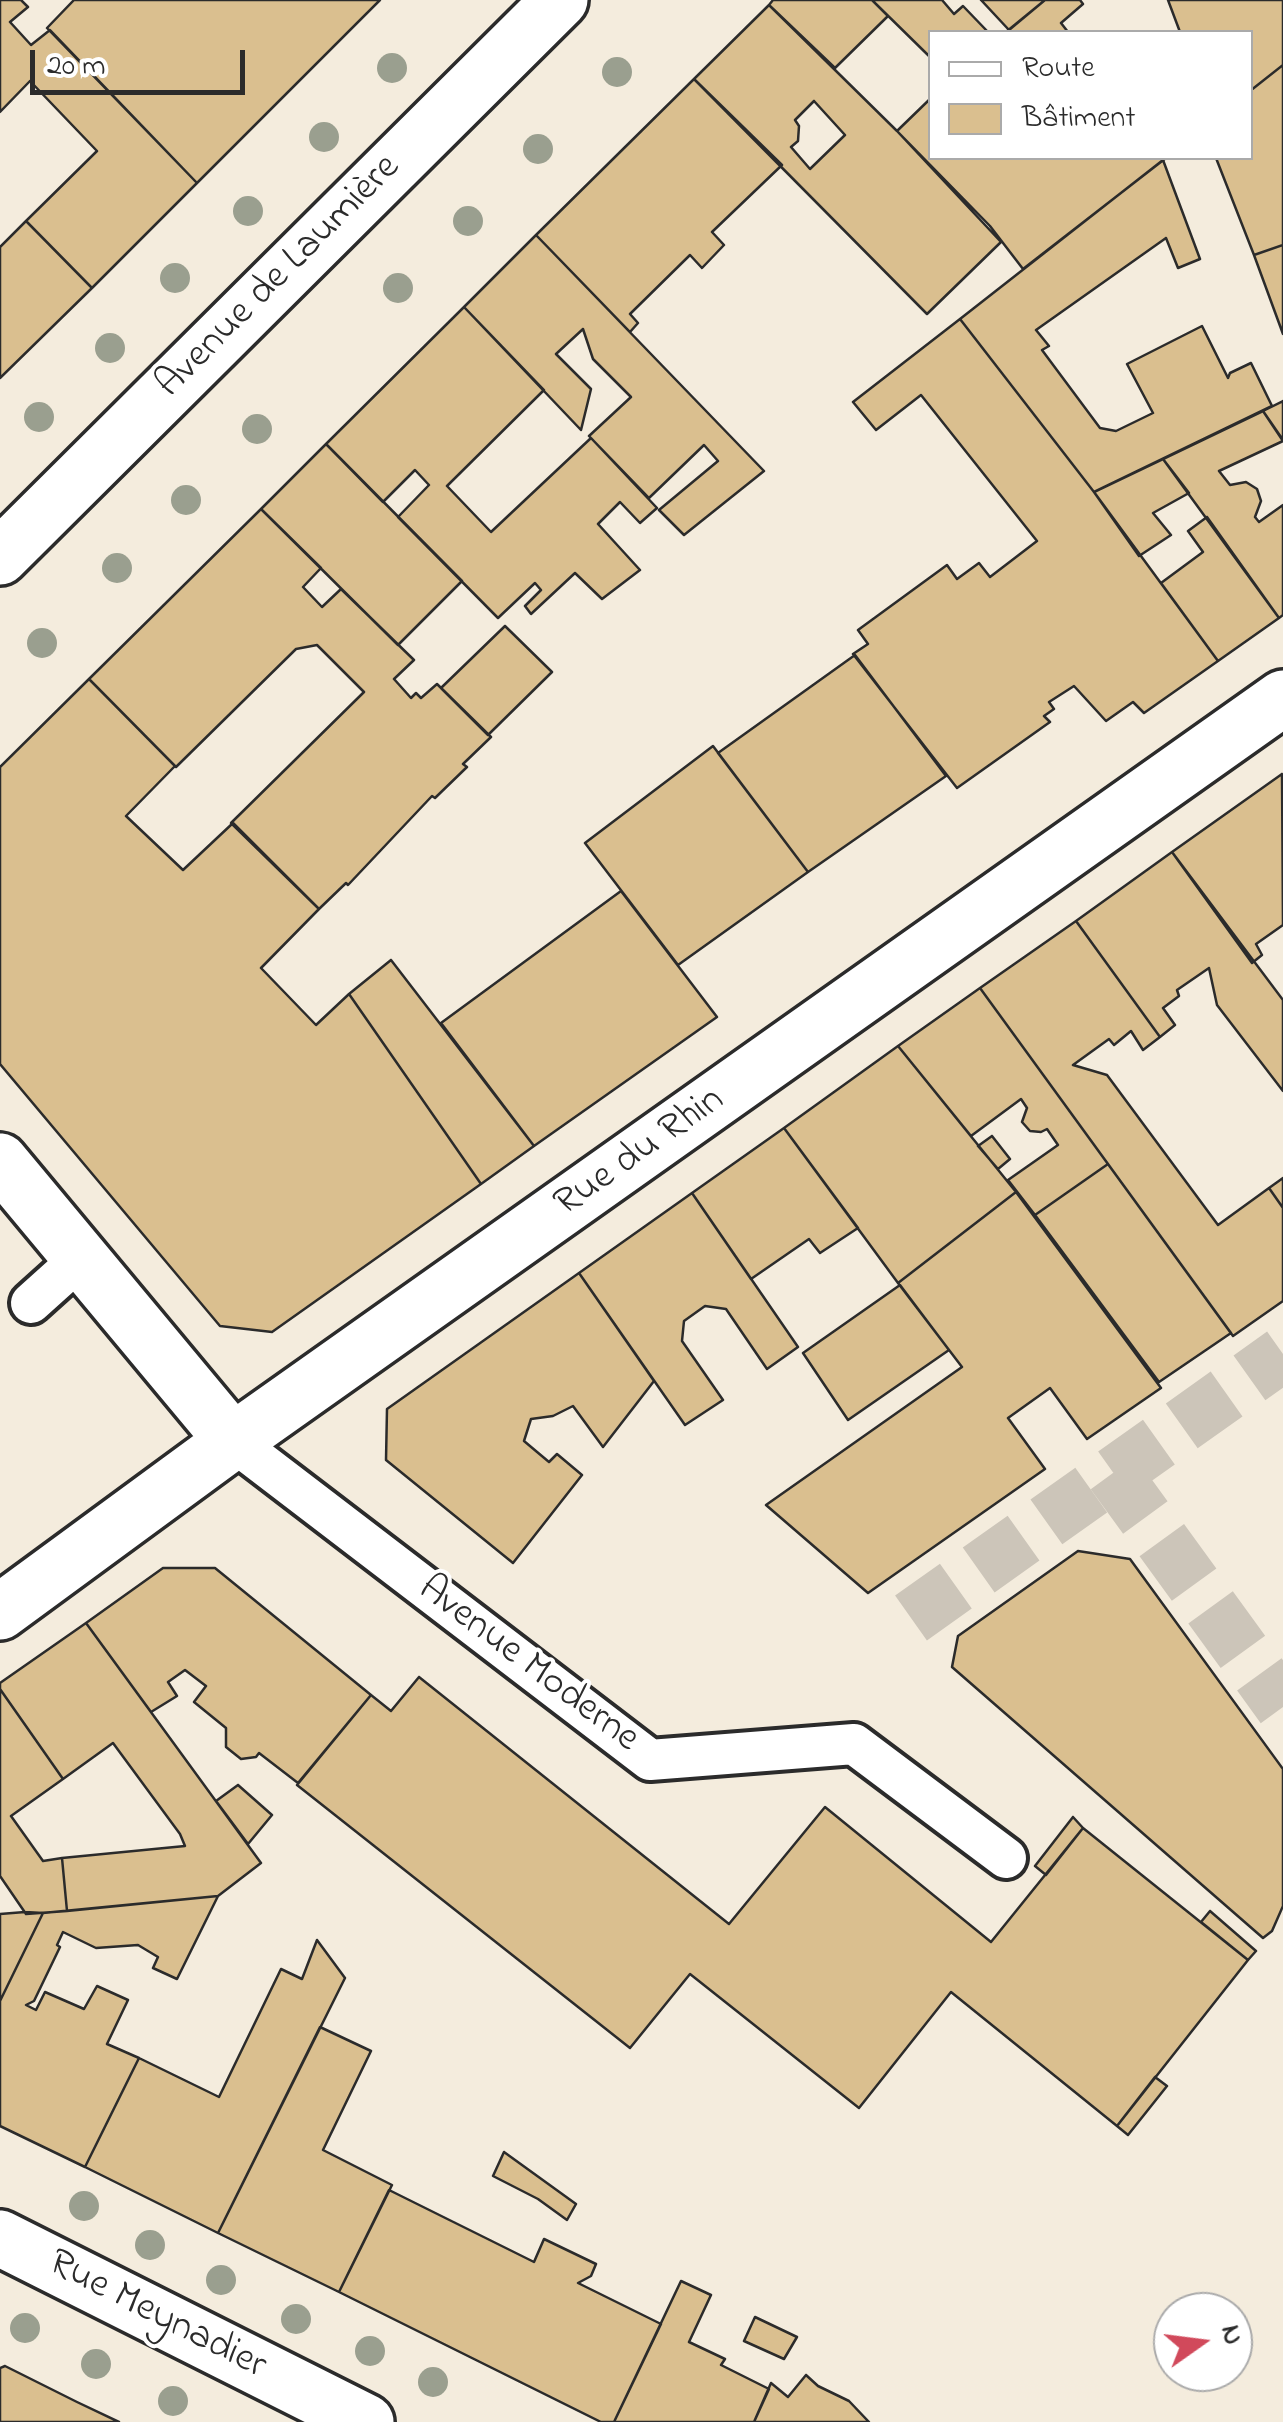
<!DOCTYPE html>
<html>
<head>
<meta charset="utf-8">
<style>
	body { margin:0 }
	#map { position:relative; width:1283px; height:2422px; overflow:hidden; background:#f4ecdd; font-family:"Indie Flower",sans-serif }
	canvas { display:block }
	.legend { position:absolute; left:928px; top:30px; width:325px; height:130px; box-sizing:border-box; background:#fff; border:2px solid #aaa; margin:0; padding:12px 18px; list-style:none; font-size:30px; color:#2b2b2b }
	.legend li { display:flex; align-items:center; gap:20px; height:50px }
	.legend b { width:50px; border:2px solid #aaa }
	.north { position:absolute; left:1153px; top:2292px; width:100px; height:100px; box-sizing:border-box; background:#fff; border:2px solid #aaa; border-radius:50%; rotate:76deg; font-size:28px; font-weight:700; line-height:40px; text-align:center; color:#2b2b2b }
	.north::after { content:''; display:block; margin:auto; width:35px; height:45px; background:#d1495b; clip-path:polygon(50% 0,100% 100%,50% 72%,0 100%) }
	.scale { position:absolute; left:30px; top:50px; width:215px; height:45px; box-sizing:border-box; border:5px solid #2b2b2b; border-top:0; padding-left:12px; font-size:30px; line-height:35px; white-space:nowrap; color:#2b2b2b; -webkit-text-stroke:8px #fff; paint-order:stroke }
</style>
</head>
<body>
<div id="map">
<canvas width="1283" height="2422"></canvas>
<ul class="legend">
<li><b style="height:12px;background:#fff"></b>Route</li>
<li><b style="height:28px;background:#dabf8f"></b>Bâtiment</li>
</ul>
<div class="north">N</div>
<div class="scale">20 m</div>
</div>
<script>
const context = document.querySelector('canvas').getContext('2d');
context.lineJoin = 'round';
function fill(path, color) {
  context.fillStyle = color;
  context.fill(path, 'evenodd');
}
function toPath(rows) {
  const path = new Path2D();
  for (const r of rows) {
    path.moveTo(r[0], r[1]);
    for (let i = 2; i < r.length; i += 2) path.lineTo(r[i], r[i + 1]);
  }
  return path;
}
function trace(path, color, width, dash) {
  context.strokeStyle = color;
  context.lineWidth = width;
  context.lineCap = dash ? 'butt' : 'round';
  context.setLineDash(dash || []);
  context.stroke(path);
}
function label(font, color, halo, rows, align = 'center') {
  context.font = font + ' "Indie Flower",sans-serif';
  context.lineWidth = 8;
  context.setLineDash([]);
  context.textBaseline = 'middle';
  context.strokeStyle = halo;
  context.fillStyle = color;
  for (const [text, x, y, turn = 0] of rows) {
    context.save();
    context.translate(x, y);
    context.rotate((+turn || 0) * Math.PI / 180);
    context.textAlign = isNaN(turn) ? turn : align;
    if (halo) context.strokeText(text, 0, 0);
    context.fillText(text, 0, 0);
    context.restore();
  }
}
const building = toPath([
	[0,0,21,0,28,7,10,22,31,45,50,30,197,183,92,288,26,221,97,151,30,81,0,112,0,0],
	[74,0,380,0,197,183,47,28,74,0],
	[773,0,872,0,888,16,835,68,769,5,773,0],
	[872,0,942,0,954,14,963,6,988,32,931,32,931,58,872,0],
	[981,0,1045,0,1009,30,981,0],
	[1045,0,1080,0,1083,4,1061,23,1068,32,1006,32,1045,0],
	[1168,0,1283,0,1283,65,1250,91,1250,32,1180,32,1168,0],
	[769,5,897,131,1001,242,927,314,694,79,769,5],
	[814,101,845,135,810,169,791,147,798,141,799,126,795,120,814,101],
	[1283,65,1283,245,1254,255,1216,158,1250,158,1250,91,1283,65],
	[694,79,782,165,712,232,724,245,702,268,690,255,630,314,638,323,630,332,536,235,694,79],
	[931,98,931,158,1166,158,1023,269,990,226,897,131,931,98],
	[1163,160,1200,259,1178,268,1166,238,1036,330,1049,346,1042,350,1100,428,1116,431,1153,413,1127,364,1202,326,1228,378,1230,373,1251,363,1272,406,1094,492,960,319,1163,160],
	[26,221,92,288,0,378,0,247,26,221],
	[536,235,764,471,684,535,659,510,718,461,704,445,649,498,589,436,631,397,593,359,583,329,556,354,591,389,581,430,464,307,536,235],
	[1283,245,1283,334,1254,255,1283,245],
	[464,307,544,390,447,486,491,532,591,438,657,508,640,523,620,502,598,524,640,570,602,599,575,573,531,614,525,606,541,590,535,583,498,618,398,517,429,485,415,470,383,502,326,444,464,307],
	[960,319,1094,492,1218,661,1144,713,1133,702,1106,721,1074,686,1049,702,1054,709,1044,716,1050,722,957,788,853,654,868,644,858,630,947,565,957,579,979,563,990,577,1037,541,921,395,876,430,853,402,960,319],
	[1283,401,1283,440,1263,411,1283,401],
	[1263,411,1283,441,1219,471,1230,485,1246,482,1257,489,1261,501,1255,517,1259,522,1283,505,1283,615,1279,618,1163,459,1263,411],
	[326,444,462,581,398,645,261,509,326,444],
	[1163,459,1189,493,1153,513,1171,535,1139,556,1094,492,1163,459],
	[261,509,321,568,303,587,322,607,341,589,414,660,394,679,411,698,416,693,421,698,437,684,491,737,463,764,467,767,435,798,432,796,348,885,346,883,319,909,231,823,364,692,317,645,296,649,176,767,89,679,261,509],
	[1207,517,1279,618,1218,661,1161,583,1203,552,1188,531,1207,517],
	[505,626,552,672,488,735,441,688,505,626],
	[855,655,946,776,808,872,718,753,855,655],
	[89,679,175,766,126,816,183,870,233,823,319,909,261,968,316,1025,349,994,481,1184,272,1332,220,1326,0,1064,0,767,89,679],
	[713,746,808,872,678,965,585,843,713,746],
	[1282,774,1283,925,1256,944,1262,955,1252,963,1172,852,1282,774],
	[1172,852,1283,1000,1283,1091,1217,1005,1209,968,1177,990,1179,996,1163,1008,1175,1025,1160,1037,1076,921,1172,852],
	[621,891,717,1017,534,1146,441,1023,621,891],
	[1076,921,1160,1037,1143,1050,1131,1031,1114,1045,1109,1039,1073,1065,1107,1075,1218,1225,1269,1188,1283,1208,1283,1301,1233,1336,980,988,1076,921],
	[391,960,534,1146,481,1184,349,994,391,960],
	[980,988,1108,1164,1035,1215,1008,1180,1058,1145,1047,1129,1041,1132,1030,1131,1022,1122,1027,1108,1021,1099,971,1136,898,1046,980,988],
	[898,1046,1016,1192,898,1283,784,1128,898,1046],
	[784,1128,858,1228,820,1253,809,1239,751,1279,692,1193,784,1128],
	[992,1136,1010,1159,998,1169,978,1146,992,1136],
	[1108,1164,1231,1333,1159,1382,1035,1215,1108,1164],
	[1283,1178,1283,1208,1269,1188,1283,1178],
	[1016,1192,1161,1388,1087,1439,1050,1388,1008,1418,1045,1469,868,1593,766,1505,962,1367,898,1283,1016,1192],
	[692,1193,798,1347,767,1369,726,1309,705,1306,684,1321,682,1341,723,1400,685,1425,579,1273,692,1193],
	[579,1273,654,1381,603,1447,573,1406,553,1416,531,1419,524,1441,549,1462,557,1454,582,1475,513,1563,386,1460,387,1409,579,1273],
	[900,1285,949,1350,848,1420,803,1353,900,1285],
	[1078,1551,1130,1559,1283,1769,1283,1906,1272,1931,1263,1938,952,1667,958,1636,1078,1551],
	[163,1568,215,1568,371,1695,298,1783,259,1753,256,1757,241,1759,226,1747,226,1728,194,1702,206,1686,185,1670,168,1682,177,1696,151,1712,86,1623,163,1568],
	[86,1623,261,1863,218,1896,67,1911,62,1858,185,1846,180,1834,113,1743,63,1779,0,1689,0,1683,86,1623],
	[419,1677,729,1924,825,1807,991,1942,1083,1828,1248,1960,1117,2126,951,1992,859,2108,690,1974,630,2048,297,1785,371,1695,391,1711,419,1677],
	[0,1689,63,1779,11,1816,43,1861,62,1858,67,1911,26,1914,0,1876,0,1689],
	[238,1785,272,1815,248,1844,216,1801,238,1785],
	[1073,1817,1083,1828,1046,1875,1035,1866,1073,1817],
	[218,1896,177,1979,153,1968,158,1957,138,1945,96,1948,63,1932,57,1945,60,1947,34,2001,26,2005,36,2010,45,1992,84,2009,97,1986,128,2000,107,2044,139,2058,85,2167,0,2126,0,2001,43,1913,218,1896],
	[1210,1911,1256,1951,1248,1960,1201,1922,1210,1911],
	[25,1912,43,1913,0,2001,0,1914,25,1912],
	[317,1940,345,1978,218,2233,85,2167,139,2058,219,2097,281,1969,302,1979,317,1940],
	[320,2027,371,2051,323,2150,392,2185,339,2292,218,2233,320,2027],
	[1155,2077,1167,2086,1128,2135,1117,2126,1155,2077],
	[504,2152,576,2204,567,2220,538,2199,493,2176,504,2152],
	[389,2190,534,2262,544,2239,596,2264,591,2276,578,2283,661,2324,614,2422,601,2422,339,2292,389,2190],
	[681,2281,711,2295,689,2342,725,2359,721,2365,769,2389,754,2422,614,2422,681,2281],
	[755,2317,797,2337,784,2359,744,2341,755,2317],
	[5,2366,77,2402,119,2422,0,2422,0,2368,5,2366],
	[806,2375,818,2386,849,2401,869,2422,754,2422,771,2383,788,2397,806,2375]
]);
fill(building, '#dabf8f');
trace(building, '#2b2b2b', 2.5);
trace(toPath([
	[1113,1473,1283,1707],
	[911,1618,1283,1354]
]), '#ccc5b9', 55, [55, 28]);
const lane = toPath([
	[31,1303,81,1258],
	[233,1441,650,1760,854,1744,1006,1858]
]);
const street = toPath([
	[0,557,560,0],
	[0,1161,233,1441],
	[0,1612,233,1441,1283,698],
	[0,2238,366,2422]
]);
trace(lane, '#2b2b2b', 48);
trace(street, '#2b2b2b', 62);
trace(lane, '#fff', 40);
trace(street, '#fff', 55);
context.fillStyle = '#9a9f8f';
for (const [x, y] of [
	[392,68],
	[617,72],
	[324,137],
	[538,149],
	[248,211],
	[468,221],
	[175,278],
	[398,288],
	[110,348],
	[39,417],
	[257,429],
	[186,500],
	[117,568],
	[42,643],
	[84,2206],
	[150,2245],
	[221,2280],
	[296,2319],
	[25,2328],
	[370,2351],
	[96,2364],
	[433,2382],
	[173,2401]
]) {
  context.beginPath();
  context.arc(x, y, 15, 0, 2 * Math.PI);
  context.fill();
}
label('40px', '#2b2b2b', '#fff', [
	["Avenue de Laumière",280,278,-45],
	["Rue du Rhin",641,1154,-35],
	["Avenue Moderne",527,1666,37],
	["Rue Meynadier",156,2317,27]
]);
</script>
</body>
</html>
